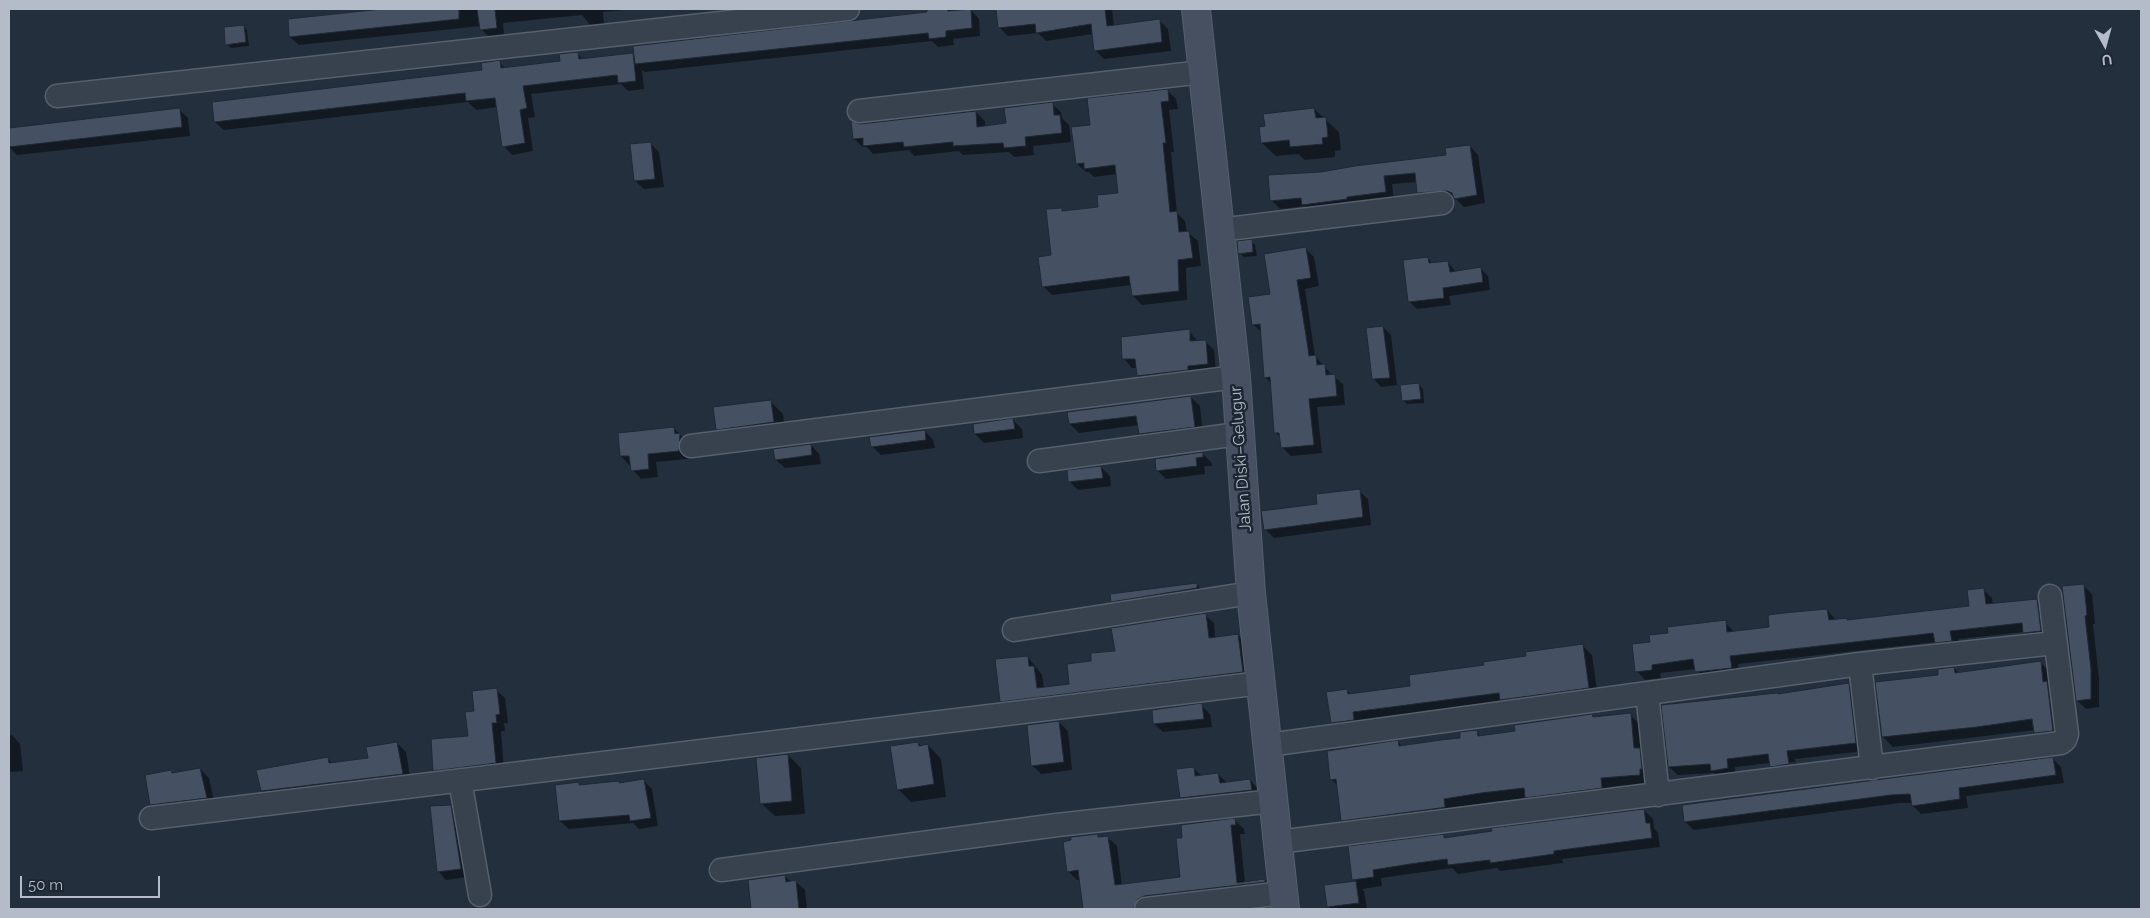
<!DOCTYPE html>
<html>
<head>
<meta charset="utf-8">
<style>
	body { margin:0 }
	#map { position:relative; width:2150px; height:918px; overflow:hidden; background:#242f3e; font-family:Raleway,sans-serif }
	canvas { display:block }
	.frame { position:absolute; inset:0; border:10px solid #b4bcc9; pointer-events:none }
	.north { position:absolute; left:2080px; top:20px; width:50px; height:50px; -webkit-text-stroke:4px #1d2633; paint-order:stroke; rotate:173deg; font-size:14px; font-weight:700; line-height:20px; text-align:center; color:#b4bcc9 }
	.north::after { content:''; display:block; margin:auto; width:18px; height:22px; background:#b4bcc9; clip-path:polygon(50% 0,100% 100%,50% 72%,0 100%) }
	.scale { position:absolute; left:20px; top:876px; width:140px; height:22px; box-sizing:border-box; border:2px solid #b4bcc9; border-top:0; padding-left:6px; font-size:15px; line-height:18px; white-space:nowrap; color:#b4bcc9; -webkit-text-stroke:4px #1d2633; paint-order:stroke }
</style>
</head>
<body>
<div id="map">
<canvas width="2150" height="918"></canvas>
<div class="frame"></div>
<div class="north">U</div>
<div class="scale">50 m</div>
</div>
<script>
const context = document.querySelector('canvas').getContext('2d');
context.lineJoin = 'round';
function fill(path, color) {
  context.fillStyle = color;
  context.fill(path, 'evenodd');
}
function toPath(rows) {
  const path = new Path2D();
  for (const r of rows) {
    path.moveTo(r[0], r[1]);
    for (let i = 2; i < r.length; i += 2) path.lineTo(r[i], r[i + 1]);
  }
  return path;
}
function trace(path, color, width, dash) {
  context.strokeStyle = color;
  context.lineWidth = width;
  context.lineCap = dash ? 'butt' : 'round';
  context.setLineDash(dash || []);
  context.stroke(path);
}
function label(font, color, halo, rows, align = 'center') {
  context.font = font + ' Raleway,sans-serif';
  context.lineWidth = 5;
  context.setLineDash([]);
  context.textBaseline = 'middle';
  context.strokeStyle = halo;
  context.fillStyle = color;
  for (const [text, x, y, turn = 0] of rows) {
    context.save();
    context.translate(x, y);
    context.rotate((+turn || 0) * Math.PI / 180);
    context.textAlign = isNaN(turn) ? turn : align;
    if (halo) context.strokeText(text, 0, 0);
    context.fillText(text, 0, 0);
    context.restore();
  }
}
fill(toPath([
	[393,9,634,9,603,12,604,24,590,25,582,15,503,23,504,36,489,37,481,29,481,26,299,45,290,37,289,20],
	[928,9,954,9,954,12,971,10,979,19,980,36,953,39,954,45,938,47,932,41,645,72,642,70,644,89,628,91,621,84,531,94,535,117,528,118,533,151,512,155,504,146,498,107,476,110,468,102,224,130,215,122,484,72,499,62,506,69,561,62,577,53,584,60,633,54,636,57,929,14],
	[997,9,1112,9,1114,26,1159,20,1168,29,1171,51,1104,59,1096,51,1093,34,1046,41,1038,33,1008,36,999,27],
	[243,26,247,30,249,46,231,48,227,44],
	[1167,90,1176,99,1178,109,1169,110,1174,152,1171,152,1177,213,1185,221,1187,232,1198,241,1201,266,1186,268,1187,300,1142,305,1133,296,1132,285,1052,295,1043,286,1052,256,1061,209,1064,212,1100,208,1119,194,1117,174,1094,177,1089,172,1086,172,1077,164,1091,126],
	[1052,104,1061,112,1062,118,1069,125,1071,142,1033,146,1034,155,1014,157,1009,152,963,155,959,151,914,156,909,150,873,154,867,147,863,147,854,139,860,125,976,112,985,121,985,127,1007,125],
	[179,109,188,118,190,136,17,155,9,147,9,129],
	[1314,109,1339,132,1341,150,1335,151,1335,157,1305,160,1298,154,1276,156,1262,143],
	[650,143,659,152,664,187,644,189,635,181],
	[1470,146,1478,155,1485,203,1464,207,1456,199,1427,201,1418,192,1417,182,1392,184,1394,200,1312,213,1305,206,1280,209,1272,201,1321,174,1448,156],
	[1251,241,1255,245,1257,256,1244,257,1240,253],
	[1305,248,1314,257,1319,286,1305,289,1315,356,1333,376,1343,384,1345,405,1317,407,1322,453,1291,456,1282,447,1281,438,1276,433,1272,384,1265,377,1262,333,1254,325,1250,298,1272,295],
	[1427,258,1433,264,1448,262,1456,272,1480,268,1488,276,1490,290,1449,296,1451,305,1417,309,1410,302],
	[1383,327,1391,335,1397,385,1381,387,1374,379],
	[1189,331,1198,342,1205,341,1214,350,1216,373,1147,385,1138,376,1137,368,1132,368,1124,359],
	[1419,385,1423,389,1424,403,1407,404,1403,400],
	[1191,397,1200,406,1203,435,1149,442,1140,434,1139,425,1079,433,1070,424],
	[770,401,783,414,786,435,730,442,717,429],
	[1013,420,1022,429,1023,438,984,443,975,434,974,425],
	[674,428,688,443,688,459,656,462,658,477,641,479,621,456],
	[925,431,933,440,935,448,881,455,872,446],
	[811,445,819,454,821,464,785,468,776,460],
	[1202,453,1211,462,1212,466,1204,466,1205,474,1166,479,1157,470],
	[1101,467,1110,476,1111,486,1078,490,1069,481],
	[1359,491,1368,499,1371,525,1274,538,1265,529],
	[1196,584,1204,592,1120,609,1113,601],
	[2083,585,2092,594,2095,624,2093,624,2099,679,2099,707,2086,709,2077,700],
	[1983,589,1992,598,1993,605,2037,600,2045,609,2049,640,2033,641,2024,632,1959,639,1960,649,1944,651,1936,642,1738,664,1740,676,1705,680,1696,669,1660,673,1661,678,1645,680,1637,671,1652,643,1669,634,1725,622,1734,632,1771,628,1827,610,1836,620,1848,622,1970,608],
	[1205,615,1214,623,1215,638,1238,635,1246,644,1251,680,1010,709,1001,701,1028,657,1042,675,1044,689,1071,685,1093,662],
	[1582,645,1592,655,1598,697,1342,732,1332,723,1347,690,1352,695,1412,687,1485,666],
	[2040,662,2050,672,2063,740,2045,742,2035,730,1893,747,1883,737,1940,676,1954,668,1959,673],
	[1849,685,1857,693,1864,751,1795,759,1797,772,1779,775,1771,766,1770,763,1735,767,1736,776,1720,779,1714,773,1678,775,1669,767,1778,695],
	[1795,762,1795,765,1776,767,1776,764],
	[496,690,505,698,508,723,504,723,505,731,501,731,504,771,443,779,434,770,470,738,476,712],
	[1201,705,1210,714,1212,727,1163,732,1154,724],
	[1592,715,1594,718,1630,715,1640,724,1642,751,1648,758,1649,784,1610,787,1611,797,1536,806,1527,798,1491,802,1453,808,1454,816,1352,829,1343,820,1338,786,1332,780,1398,742,1402,746,1462,739,1476,732,1481,736,1517,732],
	[1059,722,1068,731,1072,770,1041,774,1032,765],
	[12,735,20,744,23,771,9,772,9,736],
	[397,743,406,752,411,783,271,800,262,791,327,758,333,764,369,759],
	[918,743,921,746,928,745,941,759,946,797,911,802,898,789],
	[788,755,801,768,805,814,775,816,761,803],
	[2053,759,2061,767,2064,783,1966,796,1968,808,1921,814,1913,806,1912,803,1900,803,1694,830,1685,822],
	[200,769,209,778,215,806,160,813,151,804,171,771,174,774],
	[1194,769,1202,776,1218,774,1227,783,1250,780,1258,789,1260,799,1190,806,1181,798],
	[644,781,652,789,658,826,639,829,633,823,569,829,560,821,578,784,580,786,620,785],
	[450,806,458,814,468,877,446,880,439,872],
	[1644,810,1653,819,1654,828,1658,833,1660,847,1562,859,1563,863,1500,871,1497,868,1458,874,1452,868,1381,878,1382,886,1362,889,1364,891,1367,909,1331,909,1328,906,1325,886,1356,882,1354,880,1349,847,1443,836,1446,839],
	[1235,820,1244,829,1245,834,1240,834,1245,883,1265,880,1274,890,1146,909,1084,909,1080,880,1077,880,1068,871,1098,835,1100,838,1107,837,1117,846,1122,886,1182,878,1184,839],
	[785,876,791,882,796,882,805,890,807,909,753,909,750,881]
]), '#0007');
const building = toPath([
	[382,9,459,9,459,19,289,37,288,19,382,9],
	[477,9,495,9,497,28,480,30,477,9],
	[927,9,947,9,948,11,971,9,972,28,946,31,946,37,929,39,928,33,635,64,633,46,927,12,927,9],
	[996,9,1105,9,1107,26,1160,19,1162,42,1094,51,1091,24,1036,33,1035,24,998,28,996,9],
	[244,25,246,42,225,45,224,27,244,25],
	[578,52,579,59,633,53,636,81,618,83,617,75,523,86,527,108,520,110,525,143,502,147,495,98,466,101,465,93,214,122,212,102,482,70,481,63,500,60,501,68,560,61,559,54,578,52],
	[1168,89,1169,101,1161,102,1166,143,1163,143,1170,212,1177,211,1179,232,1189,231,1193,258,1178,260,1179,291,1132,296,1129,276,1042,287,1038,257,1051,255,1046,209,1062,208,1062,211,1098,207,1097,195,1118,193,1115,165,1084,169,1084,163,1076,164,1071,127,1090,125,1087,98,1168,89],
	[1053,102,1054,115,1060,115,1062,133,1025,137,1026,146,1004,148,1003,143,953,146,953,142,904,147,903,142,863,146,863,138,853,139,851,121,860,124,976,111,977,127,1006,123,1004,108,1053,102],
	[180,108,182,127,9,147,9,128,180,108],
	[1314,108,1316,118,1326,117,1328,137,1322,138,1323,144,1290,147,1289,140,1261,143,1259,127,1265,126,1263,114,1314,108],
	[651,142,655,179,634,181,630,144,651,142],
	[1470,145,1477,195,1454,199,1452,193,1447,191,1417,193,1415,173,1384,176,1386,192,1347,197,1347,199,1302,205,1301,198,1270,201,1268,175,1321,172,1355,166,1446,155,1445,148,1470,145],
	[1252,239,1253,252,1238,254,1237,241,1252,239],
	[1306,247,1311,278,1297,280,1308,348,1309,356,1316,355,1317,365,1325,364,1326,375,1335,374,1337,396,1309,399,1314,445,1281,448,1279,433,1274,433,1270,377,1264,378,1260,324,1252,325,1248,297,1270,294,1264,254,1306,247],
	[1428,257,1429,263,1448,261,1450,272,1481,267,1483,282,1443,288,1444,298,1408,302,1403,260,1428,257],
	[1383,326,1390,378,1372,379,1366,328,1383,326],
	[1190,329,1190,341,1206,340,1208,364,1188,366,1188,370,1137,376,1135,359,1122,359,1121,337,1190,329],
	[1419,383,1421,399,1402,401,1400,385,1419,383],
	[1191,396,1195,427,1139,434,1136,416,1069,424,1067,412,1191,396],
	[771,400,774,422,716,430,713,407,771,400],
	[1013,418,1015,429,974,434,973,424,1013,418],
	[674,427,675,434,680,433,679,451,648,454,649,469,631,471,629,456,620,456,618,433,674,427],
	[925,430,926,440,871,447,869,437,925,430],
	[811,444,812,455,775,460,773,449,811,444],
	[1203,452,1203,457,1196,458,1197,466,1156,471,1155,459,1203,452],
	[1101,466,1103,478,1068,482,1067,470,1101,466],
	[1360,489,1363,517,1264,530,1261,511,1317,504,1316,494,1360,489],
	[1197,583,1197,588,1111,602,1110,594,1197,583],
	[2084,584,2087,615,2085,616,2091,669,2091,699,2076,701,2062,586,2084,584],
	[1984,588,1986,604,2037,599,2041,631,2023,633,2022,623,1950,631,1952,641,1935,643,1933,633,1917,635,1730,656,1732,668,1695,672,1693,659,1652,665,1652,670,1635,672,1632,644,1650,642,1649,635,1668,633,1667,627,1726,620,1727,632,1769,627,1768,615,1784,613,1827,609,1829,620,1847,618,1847,620,1969,606,1967,590,1984,588],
	[1206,613,1209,638,1238,634,1243,672,1000,702,995,659,1028,656,1029,666,1034,666,1037,688,1069,684,1067,664,1091,661,1091,653,1115,651,1111,628,1206,613],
	[1583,644,1589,688,1500,700,1499,693,1353,712,1354,720,1331,723,1326,692,1347,689,1348,694,1410,686,1409,675,1484,665,1483,662,1526,656,1525,652,1583,644],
	[2041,661,2043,682,2047,681,2053,731,2034,733,2032,719,1977,727,1882,737,1875,682,1938,675,1938,669,1954,667,1955,673,2041,661],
	[1849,683,1856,743,1787,751,1789,764,1770,767,1768,754,1727,759,1728,768,1711,771,1710,764,1668,767,1661,705,1777,693,1778,694,1849,683],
	[497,688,500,714,496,715,497,723,492,723,496,763,433,771,431,739,468,736,465,712,474,711,472,691,497,688],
	[1202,703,1204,719,1153,724,1152,710,1202,703],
	[1631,713,1634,748,1640,748,1642,769,1640,769,1640,775,1601,778,1602,788,1525,798,1524,788,1481,793,1444,799,1445,807,1440,808,1341,821,1336,779,1330,780,1327,751,1398,740,1399,746,1441,740,1460,738,1460,732,1477,730,1478,736,1515,731,1514,725,1592,714,1593,717,1631,713],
	[1059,721,1064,762,1031,766,1027,725,1059,721],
	[397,742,403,774,261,791,256,770,328,757,329,763,368,758,366,747,397,742],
	[918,742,919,746,928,744,934,784,897,790,890,746,918,742],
	[788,754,792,801,760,804,756,758,788,754],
	[2053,757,2056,775,1959,788,1960,799,1912,806,1910,794,1891,795,1684,822,1682,805,2053,757],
	[1194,767,1195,776,1218,773,1220,783,1250,779,1252,790,1180,798,1176,769,1194,767],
	[200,768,207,798,150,805,145,775,171,770,172,773,200,768],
	[644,779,651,818,630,821,629,815,559,821,555,785,579,782,579,785,619,781,619,783,644,779],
	[451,805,461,869,437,872,430,806,451,805],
	[1644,809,1646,823,1650,823,1652,838,1554,851,1554,854,1490,863,1490,860,1448,865,1447,859,1410,864,1373,870,1374,877,1352,880,1348,846,1444,834,1444,838,1492,831,1491,828,1644,809],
	[1235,818,1236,825,1231,825,1237,883,1265,879,1265,882,1144,896,1138,899,1133,909,1083,909,1078,870,1067,872,1063,842,1071,840,1071,837,1098,834,1098,837,1108,836,1115,885,1180,877,1176,838,1182,838,1181,825,1235,818],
	[785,875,786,882,796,880,799,909,751,909,748,880,785,875],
	[1356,881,1359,903,1327,907,1324,885,1356,881]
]);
fill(building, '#455162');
trace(building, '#1f2835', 1);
const minor = toPath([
	[57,96,848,9],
	[859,111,1203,72],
	[1219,230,1442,203],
	[691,446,1236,377],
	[1039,461,1238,434],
	[1014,630,1251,593],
	[1860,664,1872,768],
	[1647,693,1658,795],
	[1268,745,1860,664,2055,643],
	[460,780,480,895],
	[151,818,1261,683],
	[1278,842,2061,743,2065,740,2067,734,2050,596],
	[721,870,1057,825,1274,801],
	[1146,909,1284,893]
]);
const secondary = toPath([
	[1196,9,1236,377,1251,593,1285,909]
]);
trace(minor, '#565f6c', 25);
trace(secondary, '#565f6c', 30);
trace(minor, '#38414e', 22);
trace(secondary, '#465061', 28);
label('16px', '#b4bcc9', '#1d2633', [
	["Jalan Diski–Gelugur",1241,459,-94]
]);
</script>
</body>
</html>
